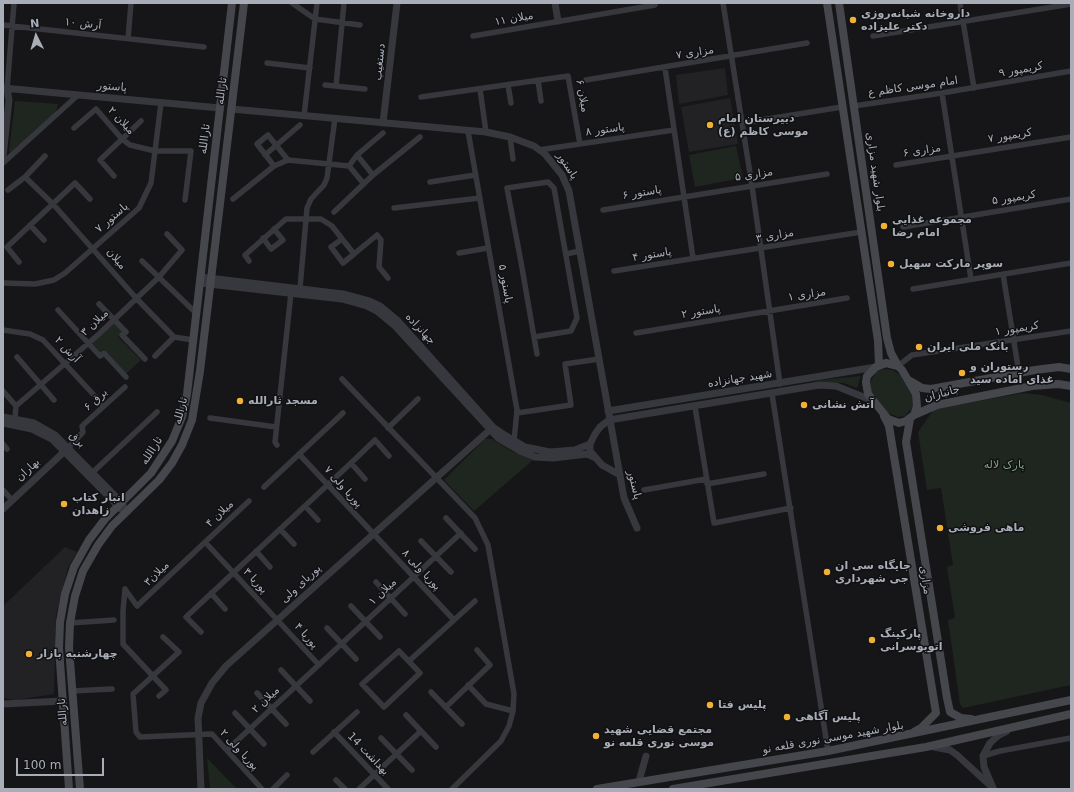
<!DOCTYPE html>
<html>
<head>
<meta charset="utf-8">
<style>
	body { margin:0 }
	#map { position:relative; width:1074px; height:792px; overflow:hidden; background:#161618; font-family:"DejaVu Sans",sans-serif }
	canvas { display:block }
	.frame { position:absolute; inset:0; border:4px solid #a8adb8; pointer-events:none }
	.north { position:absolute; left:16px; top:16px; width:40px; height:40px; -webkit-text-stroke:3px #111113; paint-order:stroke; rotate:355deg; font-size:11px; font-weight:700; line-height:16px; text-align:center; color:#a8adb8 }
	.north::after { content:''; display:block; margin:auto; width:14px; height:18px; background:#a8adb8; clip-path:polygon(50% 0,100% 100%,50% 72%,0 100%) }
	.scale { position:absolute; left:16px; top:758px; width:88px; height:18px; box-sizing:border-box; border:2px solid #a8adb8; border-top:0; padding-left:5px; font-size:12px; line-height:14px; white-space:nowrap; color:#a8adb8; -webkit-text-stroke:3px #111113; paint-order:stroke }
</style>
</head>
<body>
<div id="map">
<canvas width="1074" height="792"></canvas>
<div class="frame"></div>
<div class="north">N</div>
<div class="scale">100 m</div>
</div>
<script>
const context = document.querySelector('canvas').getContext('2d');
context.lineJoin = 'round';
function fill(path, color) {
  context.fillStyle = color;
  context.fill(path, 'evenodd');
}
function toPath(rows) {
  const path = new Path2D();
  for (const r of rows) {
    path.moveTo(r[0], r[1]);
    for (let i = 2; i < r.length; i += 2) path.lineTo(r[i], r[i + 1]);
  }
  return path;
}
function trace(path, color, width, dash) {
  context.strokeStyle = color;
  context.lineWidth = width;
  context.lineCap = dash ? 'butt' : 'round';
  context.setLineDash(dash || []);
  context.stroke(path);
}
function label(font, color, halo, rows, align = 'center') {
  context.font = font + ' "DejaVu Sans","Noto Sans Arabic",sans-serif';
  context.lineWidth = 3;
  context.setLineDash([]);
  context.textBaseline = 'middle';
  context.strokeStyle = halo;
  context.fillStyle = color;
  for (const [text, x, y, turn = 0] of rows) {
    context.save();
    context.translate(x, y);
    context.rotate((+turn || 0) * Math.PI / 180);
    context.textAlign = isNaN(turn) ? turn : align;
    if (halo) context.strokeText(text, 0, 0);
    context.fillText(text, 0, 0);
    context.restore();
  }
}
fill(toPath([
	[725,68,728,95,679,104,676,75],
	[730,98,738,144,689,152,681,107],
	[65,547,77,552,68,568,56,615,54,694,16,700,3,698,3,606]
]), '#222225');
fill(toPath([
	[15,101,58,104,55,115,11,153,9,151],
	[736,146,743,178,695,187,689,155],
	[114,323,123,332,118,337,141,360,126,374,104,349,100,352,92,343],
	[885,369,893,370,900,375,912,395,914,404,912,408,905,416,898,417,888,413,871,392,870,384,873,377,877,371],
	[861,376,857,388,844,383,812,381],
	[1023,393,1042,395,1071,403,1071,685,963,708,960,704,948,620,955,618,947,567,953,565,941,488,927,490,918,432,934,409],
	[485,439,492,439,511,451,533,460,474,511,444,480],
	[207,758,237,789,210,789]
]), '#1e261f');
trace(toPath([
	[292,3,315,19,360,25],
	[723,3,752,186,780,384],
	[960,3,974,88],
	[3,25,204,47],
	[473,36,655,5,655,3],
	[873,36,1071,4],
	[128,39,131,3],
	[267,63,310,68],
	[665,68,693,258],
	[538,80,541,101],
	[586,80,807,43],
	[325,85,365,89],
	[508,85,511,103],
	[336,86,344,3],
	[7,89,14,3],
	[480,89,486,132],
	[942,93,971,279],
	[421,97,568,76,580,144],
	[854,106,942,93,1071,71],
	[304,116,317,3],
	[742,123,842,107],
	[74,128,96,109,122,139,130,145,155,151,191,151,185,200],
	[468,131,517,410,514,441],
	[510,137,513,159],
	[539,150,674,130],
	[265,155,300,125],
	[357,155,373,175],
	[3,163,78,95],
	[896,165,1071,137],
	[274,166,257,144,268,135,288,160],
	[349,166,364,184],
	[114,176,100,160,141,121],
	[25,177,53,204,136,298,174,337],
	[430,182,475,175],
	[8,190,25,177,45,156],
	[233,199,274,166,288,160,349,166,357,155,383,133],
	[394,208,480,198],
	[603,210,827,174],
	[334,212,373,175,420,137],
	[30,225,44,240],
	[903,227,1071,199],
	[263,238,271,249,283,240,274,229],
	[342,239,331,247,343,263,354,254],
	[459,253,488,248],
	[566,254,580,251],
	[142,261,196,313],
	[249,261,245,255,286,219,321,219,332,226,354,254,377,235,381,240,379,267,388,278],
	[19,262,7,247,75,183,90,199],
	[614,271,861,232],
	[1003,274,1019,373],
	[3,283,35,284,54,280,65,273,139,208,151,183,161,103],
	[300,288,307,208,311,199,324,185,327,178,335,118],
	[913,289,1071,263],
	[99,304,126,332,122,335,145,359],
	[58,310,100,356,104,353,126,377],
	[3,330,30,334,43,340,104,406],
	[636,333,847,298],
	[174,337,193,340],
	[534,337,571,331,577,318,554,188,548,182,507,188,521,262,534,337,537,354],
	[155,356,174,337],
	[17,357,54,400],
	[898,366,912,355,1071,331],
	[342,379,475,518,488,545,514,694,513,711,509,726,501,741,452,789],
	[3,391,16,406,15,418],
	[772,394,828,751],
	[16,406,99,334,159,277,182,250,167,234],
	[695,407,714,523,791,508],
	[517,413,571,405,565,364,599,359],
	[210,418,276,427],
	[388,428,418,399],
	[3,444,7,449],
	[277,445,275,442,291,293],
	[69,447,83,432,82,426,125,387],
	[299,454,454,620],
	[351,463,365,479],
	[93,472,157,412],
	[707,484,764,474],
	[264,487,343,413],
	[3,490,12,500],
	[644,490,706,479],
	[305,506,318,520],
	[446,518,475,549],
	[280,529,294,544],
	[421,541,451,572],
	[205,542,319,665],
	[256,551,270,567],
	[376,582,405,614],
	[125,589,137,606,249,501],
	[125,589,123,611,123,644,166,690,159,696],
	[211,593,225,609],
	[351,606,380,637],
	[70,623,114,620],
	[327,628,356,659],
	[201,632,186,617,351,463,375,440,389,456],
	[163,637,179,652,133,694,136,732,140,737,212,734,262,789],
	[399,651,420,673,384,707,362,684,399,651],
	[409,661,475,601],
	[281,670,310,701],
	[468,685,486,704,513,711],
	[72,691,112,689],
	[431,692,462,724],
	[257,693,286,724],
	[446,707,490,665,477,650],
	[235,713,264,744],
	[406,715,436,747],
	[334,732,388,789],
	[381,738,412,770],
	[227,750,461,533],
	[313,752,357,712],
	[983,756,1000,751,1071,738],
	[336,780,345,789],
	[273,789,287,775],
	[359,789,421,731]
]), '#37383d', 5.5);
trace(toPath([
	[555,3,558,21],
	[3,88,220,108],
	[231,109,486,132,510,137,534,146,545,154,562,175,569,191,624,498,637,528],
	[383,123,397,3],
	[3,157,9,100,7,89],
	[200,277,343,294,369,301,380,306,398,321,493,427,503,434,525,447,550,452,575,450,590,444],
	[200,283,342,299,367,306,377,311,394,325,498,438,520,451,535,457,553,458,587,454,596,458],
	[608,411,876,367],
	[3,417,34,423,55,435,121,502,127,512],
	[3,423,32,429,52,439,121,509],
	[620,475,602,465,590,451,590,444,595,434,600,427,609,420,819,385,836,386,871,400],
	[3,509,67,449],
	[3,704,62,701],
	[934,747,950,750,957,755,993,788,984,767,983,756,990,743,999,735,1007,731],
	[639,781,646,756],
	[201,789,198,718,201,703,212,683,226,666,493,427]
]), '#37383d', 7);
trace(toPath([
	[827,3,878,341,879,365],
	[839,3,887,338,891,353,898,366],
	[886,363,898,366,902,370,916,394,917,406,914,415,906,421,899,423,888,419,868,394,866,382,867,376,876,367,886,363],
	[910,381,922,388,931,389,1035,370,1059,367,1071,369],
	[914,415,937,405,1032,386,1058,384,1071,386],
	[884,416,889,426,936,713,921,728,914,732],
	[910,419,906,442,947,698,950,712,961,718,971,719],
	[69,789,59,648,60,622,65,594,74,567,89,540,105,519,151,473,172,441,182,417,187,394,232,3],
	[80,789,69,648,70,623,75,596,83,571,98,545,112,526,159,480,172,463,182,445,192,420,200,371,244,3],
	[597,789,828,751,1071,700],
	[673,789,926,747,1071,714]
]), '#45474d', 8);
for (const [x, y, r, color] of [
	[853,20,4,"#f2b134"],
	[710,125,4,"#f2b134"],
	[884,226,4,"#f2b134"],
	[891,264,4,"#f2b134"],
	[919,347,4,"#f2b134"],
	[962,373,4,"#f2b134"],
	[240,401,4,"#f2b134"],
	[804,405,4,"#f2b134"],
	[64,504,4,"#f2b134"],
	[940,528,4,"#f2b134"],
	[827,572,4,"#f2b134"],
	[872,640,4,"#f2b134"],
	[29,654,4,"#f2b134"],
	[710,705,4,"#f2b134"],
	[787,717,4,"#f2b134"],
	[596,736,4,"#f2b134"]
]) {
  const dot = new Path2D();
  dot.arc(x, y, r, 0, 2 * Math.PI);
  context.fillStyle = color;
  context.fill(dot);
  trace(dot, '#111113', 1.5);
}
label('bold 11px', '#a8adb8', '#111113', [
	["داروخانه شبانه‌روزی",861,14],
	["دکتر علیزاده",861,27],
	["دبیرستان امام",718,119],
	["موسی کاظم (ع)",718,132],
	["مجموعه غذایی",892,220],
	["امام رضا",892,233],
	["سوپر مارکت سهیل",899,264],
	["بانک ملی ایران",927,347],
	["رستوران و",970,367],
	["غذای آماده سید",970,380],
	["مسجد ثارالله",248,401],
	["آتش نشانی",812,405],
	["انبار کتاب",72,498],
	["زاهدان",72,511],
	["ماهی فروشی",948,528],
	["جایگاه سی ان",835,566],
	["جی شهرداری",835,579],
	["پارکینگ",880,634],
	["اتوبوسرانی",880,647],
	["چهارشنبه بازار",37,654],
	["پلیس فتا",718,705],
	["پلیس آگاهی",795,717],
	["مجتمع قضایی شهید",604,730],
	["موسی نوری قلعه نو",604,743]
], 'left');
label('11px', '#a8adb8', '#111113', [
	["میلان ۱۱",514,19,-10],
	["آرش ۱۰",83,24,6],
	["مزاری ۷",695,53,-9],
	["دستغیب",380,62,-84],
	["کریمپور ۹",1021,70,-10],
	["پاستور",112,87,5],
	["امام موسی کاظم ع",913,87,-8],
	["ثارالله",222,91,-83],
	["میلان ۶",582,96,80],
	["میلان ۲",121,121,47],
	["پاستور ۸",605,130,-8],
	["کریمپور ۷",1010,136,-9],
	["ثاراالله",205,139,-83],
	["مزاری ۶",922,151,-9],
	["پاستور",567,166,57],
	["بلوار شهید مزاری",875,172,82],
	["مزاری ۵",754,175,-9],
	["پاستور ۶",642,193,-9],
	["کریمپور ۵",1014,198,-9],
	["پاستور ۷",112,218,-41],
	["مزاری ۳",775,236,-10],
	["پاستور ۴",652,255,-9],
	["میلان",116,259,50],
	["پاستور ۵",505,284,80],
	["مزاری ۱",807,295,-9],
	["پاستور ۲",701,312,-9],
	["میلان ۳",95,323,-43],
	["جهانزاده",420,329,47],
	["کریمپور ۱",1017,329,-9],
	["آرش ۲",67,350,47],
	["شهید جهانزاده",740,379,-9],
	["جانبازان",942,394,-15],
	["برق ۶",96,400,-42],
	["ثارالله",181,411,-75],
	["برق",77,440,45],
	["ثاراالله",152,451,-57],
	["بهاران",28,470,-43],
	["پاستور",634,485,76],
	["پوریا ولی ۷",343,487,48],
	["میلان ۴",220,514,-43],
	["پوریا ولی ۸",421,570,47],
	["میلان۳",157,574,-44],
	["مزاری",925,580,81],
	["پوریا ۳",255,581,47],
	["پوریای ولی",301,584,-43],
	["میلان ۱",383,592,-43],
	["پوریا ۴",306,636,48],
	["میلان ۲",266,700,-43],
	["ثارالله",63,712,-95],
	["بلوار شهید موسی نوری قلعه نو",833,738,-10],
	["پوریا ولی ۲",239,750,47],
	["بهداشت 14",368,754,46]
]);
label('11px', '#7fa381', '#111113', [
	["پارک لاله",1004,465]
]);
</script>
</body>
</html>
